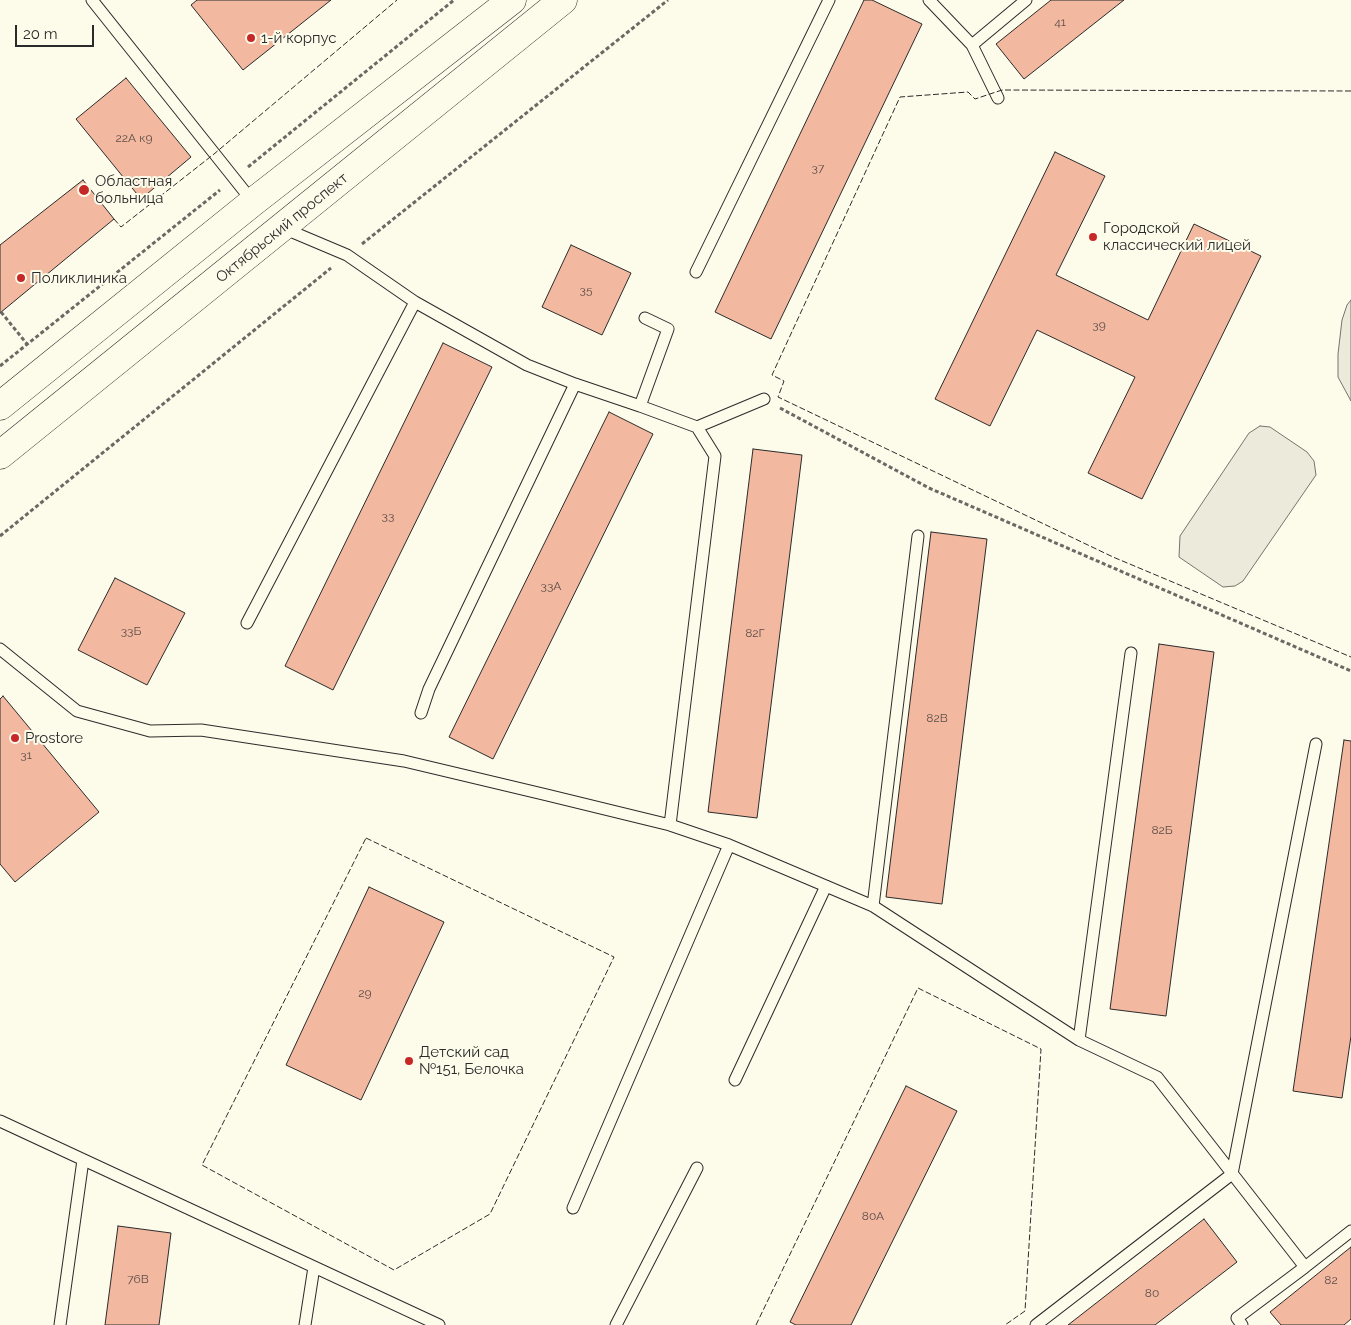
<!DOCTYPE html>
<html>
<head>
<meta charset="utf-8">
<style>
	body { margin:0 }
	#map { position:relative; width:1351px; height:1325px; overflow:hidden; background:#fdfbea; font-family:Raleway,sans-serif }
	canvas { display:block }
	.scale { position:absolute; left:15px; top:25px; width:79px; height:22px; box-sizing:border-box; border:2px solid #2b2b2b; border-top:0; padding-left:6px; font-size:15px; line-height:18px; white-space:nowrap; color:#2b2b2b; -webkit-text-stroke:4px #fdfbea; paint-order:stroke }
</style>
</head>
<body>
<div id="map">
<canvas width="1351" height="1325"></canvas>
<div class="scale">20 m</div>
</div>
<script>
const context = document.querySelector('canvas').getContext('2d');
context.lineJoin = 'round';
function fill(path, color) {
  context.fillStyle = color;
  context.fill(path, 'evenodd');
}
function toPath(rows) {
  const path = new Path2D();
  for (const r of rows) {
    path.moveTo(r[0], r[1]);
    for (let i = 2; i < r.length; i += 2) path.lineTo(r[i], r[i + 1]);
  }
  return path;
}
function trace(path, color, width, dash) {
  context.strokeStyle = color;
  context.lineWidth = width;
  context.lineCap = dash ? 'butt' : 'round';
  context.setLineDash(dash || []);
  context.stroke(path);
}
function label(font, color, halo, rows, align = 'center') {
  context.font = font + ' Raleway,sans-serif';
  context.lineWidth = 4;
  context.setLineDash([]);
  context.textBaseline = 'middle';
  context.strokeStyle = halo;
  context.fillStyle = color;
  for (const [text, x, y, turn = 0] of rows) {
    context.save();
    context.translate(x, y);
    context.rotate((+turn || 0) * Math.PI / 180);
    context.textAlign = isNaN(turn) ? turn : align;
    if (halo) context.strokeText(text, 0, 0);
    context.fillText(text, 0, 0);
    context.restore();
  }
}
const green = toPath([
	[1351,300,1351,401,1338,377,1338,354,1342,320,1347,305,1351,300],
	[1260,426,1270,427,1307,452,1314,461,1316,475,1243,581,1235,586,1223,587,1179,557,1180,536,1249,433,1260,426]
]);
fill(green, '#ecebdb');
trace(green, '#74746e', 1);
const building = toPath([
	[197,0,331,0,243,70,191,5,197,0],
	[864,0,872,0,922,24,771,339,715,312,864,0],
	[1051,0,1124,0,1024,79,996,44,1051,0],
	[126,78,191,157,141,199,76,119,126,78],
	[1055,152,1105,176,1056,275,1148,320,1194,224,1261,256,1142,499,1088,473,1135,377,1037,330,990,426,935,399,1055,152],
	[83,180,114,219,0,313,0,245,83,180],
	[571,245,631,273,602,335,542,307,571,245],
	[443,343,492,367,333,690,285,666,443,343],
	[609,412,653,434,493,759,449,737,609,412],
	[753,449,802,455,757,818,708,812,753,449],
	[931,532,987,539,942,904,886,897,931,532],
	[115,578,185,613,147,685,78,650,115,578],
	[1159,644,1214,652,1166,1016,1110,1009,1159,644],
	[3,696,99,812,15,882,0,864,0,699,3,696],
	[1344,740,1351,741,1351,1036,1342,1098,1293,1091,1344,740],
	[369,887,444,922,361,1100,286,1065,369,887],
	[906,1086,957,1111,851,1325,796,1325,790,1322,906,1086],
	[1204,1219,1237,1262,1155,1325,1068,1325,1204,1219],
	[118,1226,171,1233,159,1325,105,1325,118,1226],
	[1351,1247,1351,1319,1344,1325,1281,1325,1270,1312,1351,1247]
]);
fill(building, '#f2b8a0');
trace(building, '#2b2b2b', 1);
const lane = toPath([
	[92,0,253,202],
	[929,0,972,45,998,98],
	[972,45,1026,0],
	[283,228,347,255,415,302,527,365,575,384,640,406,668,329,645,318],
	[696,272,829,0],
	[640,406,697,427,764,399],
	[247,623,415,302],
	[0,649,77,711,150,731,201,730,404,761,547,795,670,825,729,845,873,906,1079,1040,1157,1077,1305,1267,1237,1318,1242,1325],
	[421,713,429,689,575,384],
	[670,825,715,456,697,427],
	[873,906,918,536],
	[1079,1040,1131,653],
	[735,1080,826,886],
	[0,1121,439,1325],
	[573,1208,729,845],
	[1305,1267,1351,1231],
	[60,1325,83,1160],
	[305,1325,314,1267],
	[616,1325,697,1168],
	[1036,1325,1232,1174,1316,744]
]);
const primary = toPath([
	[0,406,253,202,512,0],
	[0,455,563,0]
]);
trace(lane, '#2b2b2b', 13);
trace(primary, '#2b2b2b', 29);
trace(toPath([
	[248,167,454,0],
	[362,244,668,0],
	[1,312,27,344],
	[0,366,220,190],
	[780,408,929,488,1351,671],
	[0,536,331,268]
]), '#6a6964', 3, [4, 2.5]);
trace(lane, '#fdfbea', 11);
trace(primary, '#fdfbea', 28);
trace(toPath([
	[1351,91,1002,90,975,99,968,92,900,97,772,375,784,381,778,397,1113,557,1351,657],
	[114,219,121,227,214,154,397,0],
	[366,838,614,957,490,1214,394,1270,202,1165,366,838],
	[756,1325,918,988,1041,1049,1025,1311,1005,1325]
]), '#2b2b2b', 1, [6, 2.5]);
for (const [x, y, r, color] of [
	[251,38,5,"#c62828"],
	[84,190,6,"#c62828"],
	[1093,237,5,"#c62828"],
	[21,278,5,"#c62828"],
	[15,738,5,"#c62828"],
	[409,1061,5,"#c62828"]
]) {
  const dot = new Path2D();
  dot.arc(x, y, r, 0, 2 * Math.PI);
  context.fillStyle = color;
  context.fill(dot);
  trace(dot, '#fdfbea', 2);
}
label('12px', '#5d4e48', null, [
	["41",1060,22],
	["22А к9",134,138],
	["37",818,168],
	["35",586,290],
	["39",1099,325],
	["33",388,516],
	["33А",551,586],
	["33Б",131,631],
	["82Г",755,633],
	["82В",937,718],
	["31",26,755],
	["82Б",1162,830],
	["29",365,993],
	["80А",873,1216],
	["76В",138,1279],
	["82",1331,1280],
	["80",1152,1293]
]);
label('15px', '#2b2b2b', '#fdfbea', [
	["1-й корпус",261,38],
	["Областная",95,181],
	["больница",95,198],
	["Городской",1103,228],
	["классический лицей",1103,245],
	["Поликлиника",31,278],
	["Prostore",25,738],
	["Детский сад",419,1052],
	["№151, Белочка",419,1069]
], 'left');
label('15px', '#2b2b2b', '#fdfbea', [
	["Октябрьский проспект",282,228,-39]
]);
</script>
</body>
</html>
